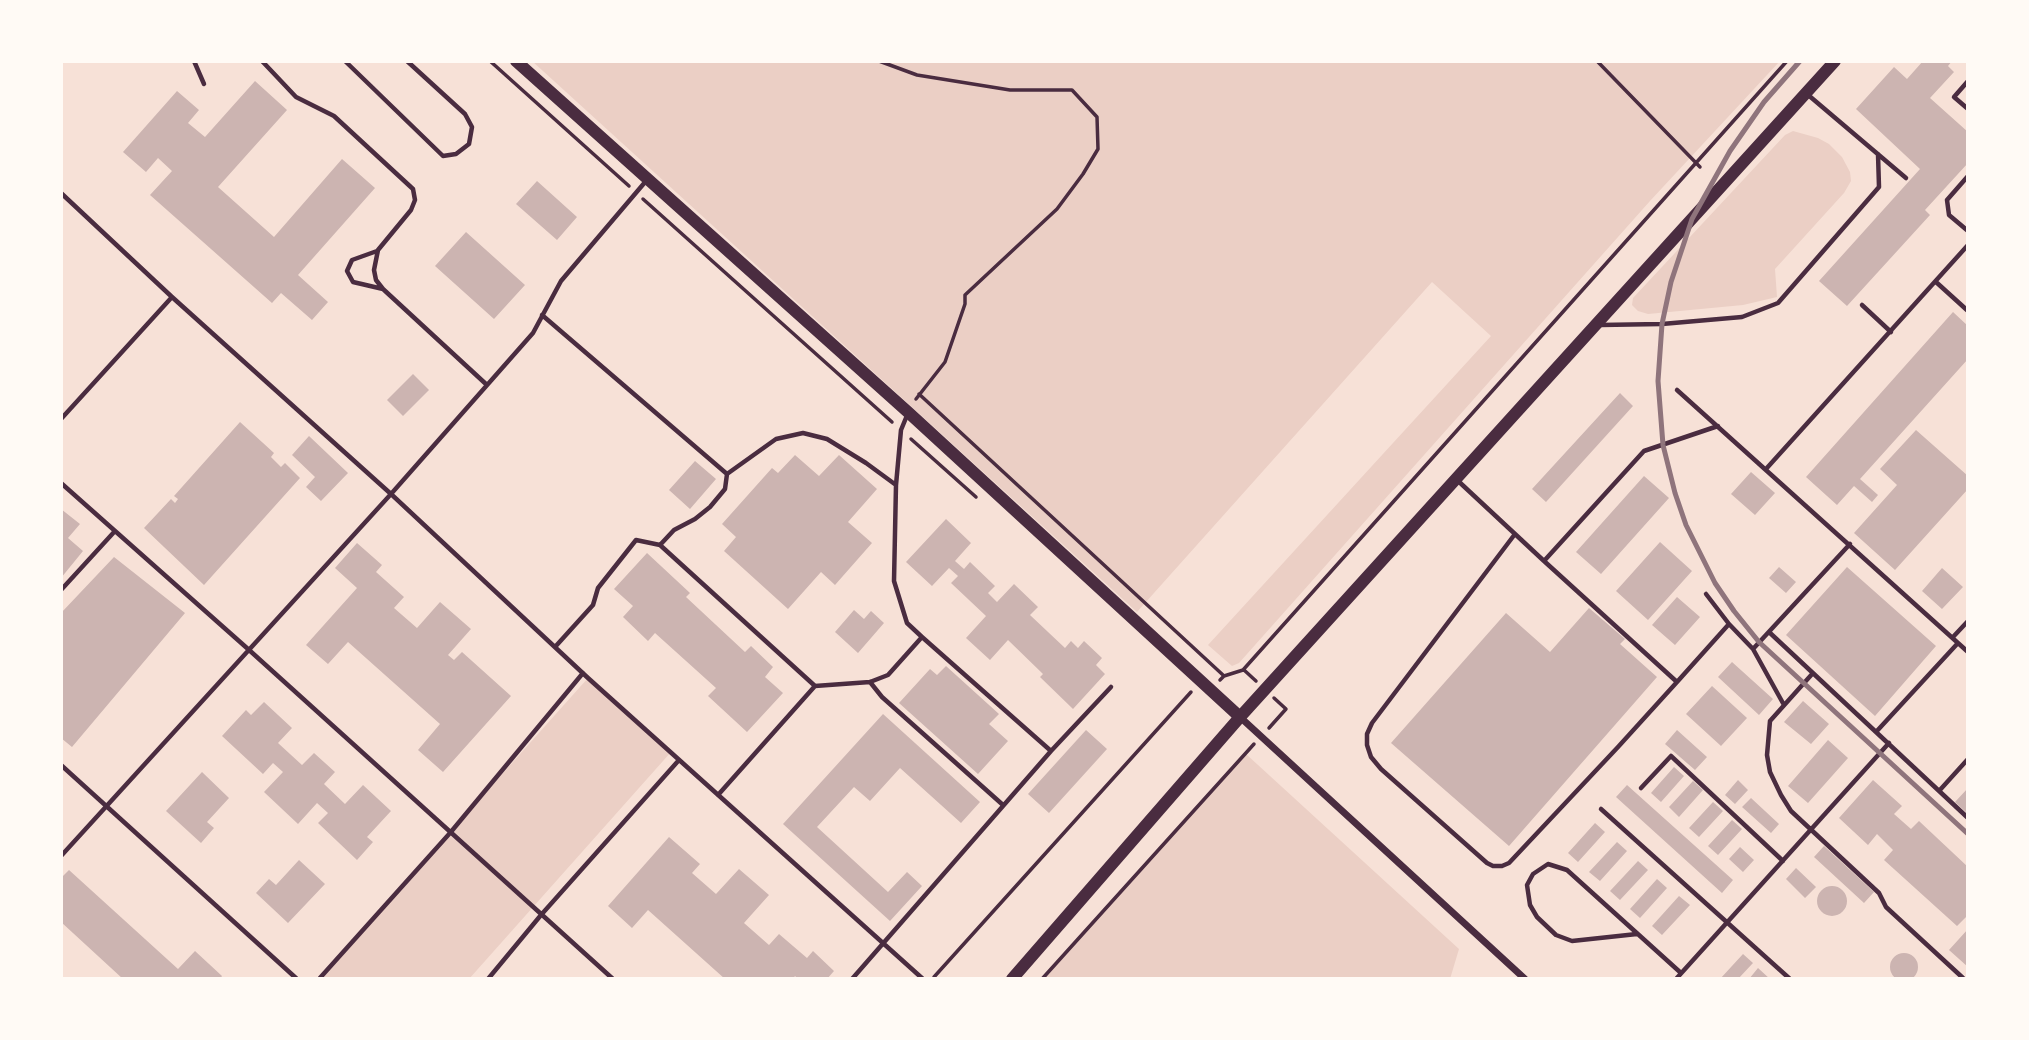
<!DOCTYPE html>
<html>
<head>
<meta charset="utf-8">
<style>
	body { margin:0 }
	#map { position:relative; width:2029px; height:1040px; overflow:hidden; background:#f7e1d7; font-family:Mulish,sans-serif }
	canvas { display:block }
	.frame { position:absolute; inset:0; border:63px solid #fffaf5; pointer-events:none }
</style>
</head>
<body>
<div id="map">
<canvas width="2029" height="1040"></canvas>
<div class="frame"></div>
</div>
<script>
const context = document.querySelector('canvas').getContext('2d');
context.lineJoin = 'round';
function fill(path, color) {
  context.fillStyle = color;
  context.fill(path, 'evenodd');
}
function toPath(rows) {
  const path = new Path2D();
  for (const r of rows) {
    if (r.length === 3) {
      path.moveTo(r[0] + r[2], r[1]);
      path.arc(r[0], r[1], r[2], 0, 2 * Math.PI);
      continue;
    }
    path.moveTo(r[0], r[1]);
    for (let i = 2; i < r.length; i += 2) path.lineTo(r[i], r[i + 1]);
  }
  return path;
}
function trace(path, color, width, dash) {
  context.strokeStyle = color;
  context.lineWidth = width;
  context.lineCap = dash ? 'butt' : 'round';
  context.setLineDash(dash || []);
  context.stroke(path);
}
fill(toPath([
	[532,61,1780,61,1650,201,1239,663,1232,666,1208,645,1491,336,1432,282,1137,612],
	[1793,131,1818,138,1829,144,1842,157,1850,172,1851,181,1844,193,1775,269,1777,297,1743,305,1648,314,1638,311,1632,305,1633,298,1785,135],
	[588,678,671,752,469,979,319,979],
	[1246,754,1459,949,1450,979,1042,979]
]), '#ebcfc5');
fill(toPath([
	[1923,61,1952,61,1948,66,1954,72,1930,98,1968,132,1968,163,1925,210,1930,215,1847,306,1819,281,1920,169,1856,109,1894,67,1907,79],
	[255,81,287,110,218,187,274,237,342,159,375,188,298,275,328,302,312,320,281,293,272,303,150,195,172,171,158,158,146,172,123,152,177,91,199,110,188,123,205,137],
	[537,181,577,217,557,240,516,204],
	[466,232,525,285,494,319,435,266],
	[1953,312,1968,326,1968,359,1860,479,1878,495,1872,502,1854,486,1837,505,1806,477],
	[413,374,429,390,403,416,387,400],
	[1620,393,1633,406,1546,502,1532,489],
	[240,422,274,453,271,457,281,467,285,463,300,478,204,585,144,528,171,499,175,503,178,499,174,496],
	[1916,430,1968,476,1968,489,1895,570,1854,533,1897,485,1880,469],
	[309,436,348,473,321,501,306,487,315,477,292,455],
	[795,455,819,476,839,455,877,489,848,522,872,543,835,585,821,572,788,609,724,551,736,537,722,524,772,468,778,473],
	[695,461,716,479,690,509,669,490],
	[1751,472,1775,493,1755,515,1731,494],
	[1644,476,1669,498,1601,574,1576,552],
	[61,509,80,524,68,538,83,551,61,578],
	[946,519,971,543,955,561,964,569,970,562,995,586,988,593,997,602,1014,584,1038,607,1030,615,1065,648,1071,641,1078,648,1084,641,1102,658,1096,665,1105,674,1073,709,1040,677,1043,674,1008,640,990,660,966,638,986,616,951,583,958,576,949,568,932,586,906,562],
	[1660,542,1692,571,1648,620,1616,591],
	[357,543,382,565,376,572,404,597,394,608,417,628,440,602,471,629,448,655,454,660,462,652,511,696,443,772,418,750,440,724,348,642,328,664,306,645,357,588,335,568],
	[647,553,690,593,686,597,745,652,751,646,773,667,765,677,783,693,747,732,708,696,716,688,655,633,648,641,623,617,633,606,614,589],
	[114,557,185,613,72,747,61,738,61,613],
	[1779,567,1796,582,1786,593,1769,578],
	[1847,567,1936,646,1875,716,1786,635],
	[1942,568,1963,587,1942,609,1922,591],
	[1677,597,1700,617,1675,645,1652,625],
	[1589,608,1625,639,1620,644,1657,677,1509,846,1391,743,1506,613,1550,652],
	[854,610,864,619,871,611,884,623,858,653,835,632],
	[1732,662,1773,699,1759,715,1718,677],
	[946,666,999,714,989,724,1008,741,978,774,899,703,930,669,937,675],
	[1712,686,1747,718,1721,746,1686,714],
	[1803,701,1829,724,1811,744,1784,722],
	[264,702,292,728,278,743,302,765,314,753,335,772,324,784,345,804,363,785,391,811,367,837,373,842,357,860,318,823,328,813,317,803,298,824,264,792,283,772,273,763,263,774,222,736,246,710,251,715],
	[883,714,980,802,961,823,900,768,870,801,854,787,817,827,888,892,907,872,922,886,890,921,783,824],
	[1086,730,1107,749,1049,813,1028,794],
	[1677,730,1707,757,1695,770,1665,744],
	[1828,740,1848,758,1808,803,1788,786],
	[1674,767,1684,776,1661,802,1651,793],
	[202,772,229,798,207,822,214,828,201,843,166,811],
	[1738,780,1748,790,1735,804,1725,795],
	[1873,780,1902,806,1894,814,1911,829,1919,821,1968,867,1968,915,1957,926,1884,860,1893,850,1877,834,1868,845,1839,818],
	[1693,781,1703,790,1679,817,1669,807],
	[1627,785,1733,880,1722,893,1616,797],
	[1968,788,1968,814,1955,802],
	[1751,798,1779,824,1771,833,1742,807],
	[1713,802,1723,811,1699,837,1689,828],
	[1732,820,1742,829,1718,855,1708,846],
	[1595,823,1605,832,1578,862,1568,853],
	[669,837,700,864,692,873,716,894,739,869,769,895,744,923,769,945,779,934,807,958,813,951,834,971,827,979,798,979,795,976,793,979,725,979,648,910,632,928,608,906],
	[1617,842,1627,851,1600,881,1589,872],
	[1824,846,1874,892,1864,903,1814,857],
	[1740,847,1754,860,1743,872,1729,859],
	[299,860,325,884,288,923,256,893,269,879,276,885],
	[1638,861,1648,870,1620,900,1610,891],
	[1796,868,1816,887,1805,898,1786,879],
	[69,870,178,969,195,951,222,976,220,979,123,979,61,922,61,878],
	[1657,879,1667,888,1640,918,1630,909],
	[1832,901,15],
	[1679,896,1690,905,1662,935,1652,926],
	[1968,929,1968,967,1949,950],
	[1904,967,14],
	[1743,954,1753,963,1738,979,1720,979],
	[1758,968,1770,979,1749,979]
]), '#ccb4b1');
trace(toPath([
	[490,61,629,186],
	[879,61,917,75,1010,90,1072,90,1097,117,1098,149,1083,174,1057,209,965,295,965,304,945,362,916,399],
	[1597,61,1700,167],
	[643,199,892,422],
	[919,394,1223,675],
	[911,439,976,497],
	[1244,670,1256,681],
	[1220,680,1224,676,1243,670,1787,61],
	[1269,728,1286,709,1274,698],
	[934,977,1191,692],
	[1042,979,1254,744]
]), '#4a2c40', 3.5);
trace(toPath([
	[194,61,204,84],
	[262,61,296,97,334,116,413,189,415,200,411,210,378,250,374,270,376,280,383,289,487,385],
	[345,61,443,156,456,154,469,144,472,127,465,114,407,61],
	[1968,81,1954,97,1968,109],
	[1807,94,1906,178],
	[1968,176,1947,200,1949,215,1968,231],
	[61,193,172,297,391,494,588,678,923,979],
	[377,251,352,260,347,271,353,282,383,289],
	[1936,282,1968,311],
	[1862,305,1891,332],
	[542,315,727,474,725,489,710,507,695,519,674,530,660,545,815,686,718,795],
	[1600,325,1662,324,1742,317,1778,303,1879,187,1878,154],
	[1677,390,1968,652],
	[908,413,901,430,896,485,894,581,907,623,922,637],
	[61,419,172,297],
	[1718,426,1644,451,1544,561,1677,682,1729,624,1753,649,1850,544],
	[1766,469,1968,245],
	[727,474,776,439,803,433,827,439,866,463,896,485],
	[1456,479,1544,561],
	[61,483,248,649,613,979],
	[1515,534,1372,723,1367,734,1367,745,1371,757,1381,769,1487,863,1493,866,1502,866,1509,863,1618,747,1677,682],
	[61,590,115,531],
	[1706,594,1729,624],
	[1769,632,1968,818],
	[1953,637,1968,621],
	[555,647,593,605,598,588,636,540,660,545],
	[1753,649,1784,705],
	[1813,673,1770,721,1767,755,1770,772,1781,795,1791,811,1879,893,1886,907,1963,978],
	[870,682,882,697,1003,805],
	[815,686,870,682,888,675,922,637,1051,751,1111,687],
	[1876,732,1958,643],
	[61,765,297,979],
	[1641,788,1671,756,1783,861],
	[1939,791,1968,759],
	[1601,809,1790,979],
	[61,856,391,494,533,333,561,281,646,181],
	[1637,934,1572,941,1556,935,1537,917,1530,905,1527,885,1533,874,1548,864,1567,870,1681,973],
	[319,979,450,833,583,673],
	[488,979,541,915,679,760],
	[852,979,1051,751],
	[1676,979,1889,743]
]), '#4a2c40', 4.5);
trace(toPath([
	[1240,717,1525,979]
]), '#4a2c40', 7);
trace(toPath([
	[516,61,909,413,1240,717],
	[1012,979,1240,717,1835,61]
]), '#4a2c40', 12);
trace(toPath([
	[1800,61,1764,102,1730,151,1692,219,1671,282,1662,324,1658,381,1663,445,1675,493,1686,525,1715,583,1734,611,1759,642,1968,834]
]), '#8f747c', 5);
</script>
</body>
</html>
